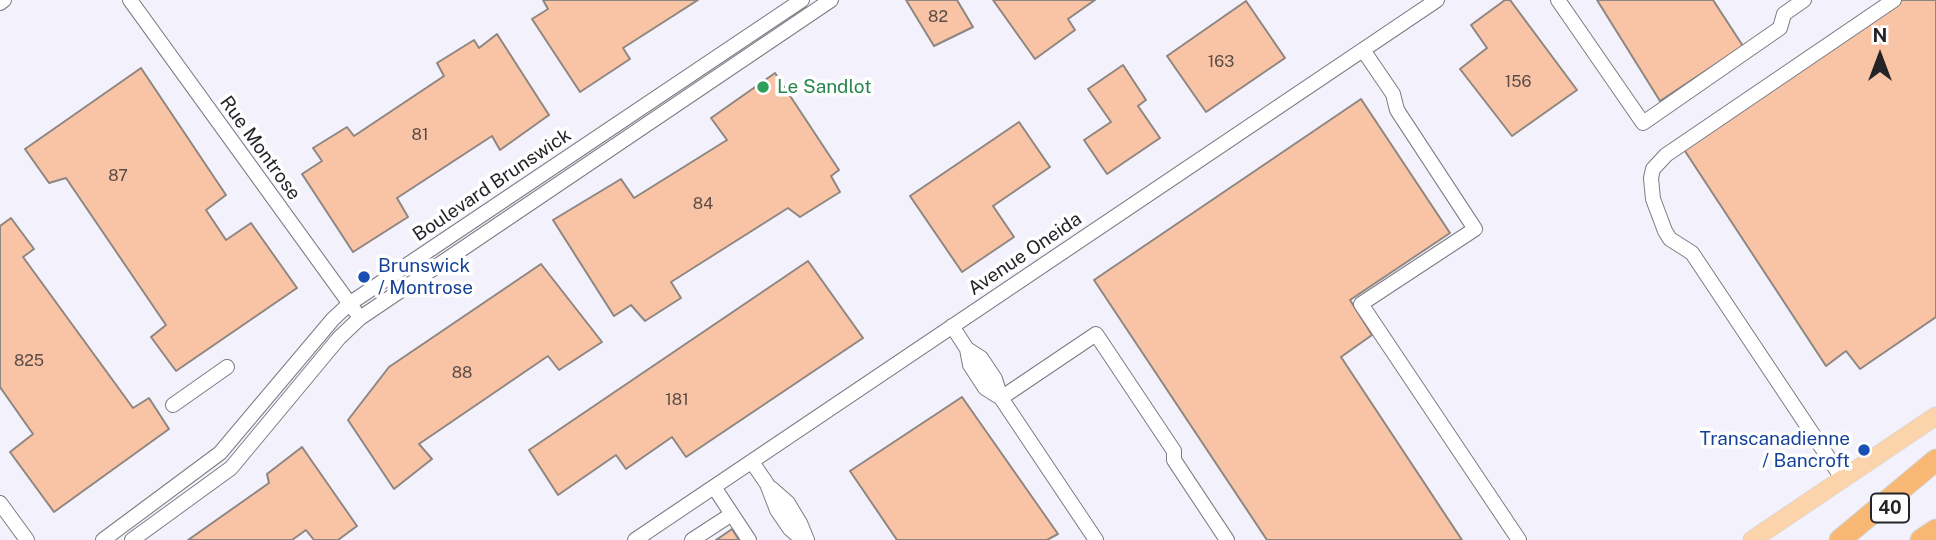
<!DOCTYPE html>
<html>
<head>
<meta charset="utf-8">
<style>
	body { margin:0 }
	#map { position:relative; width:1936px; height:540px; overflow:hidden; background:#f3f2fc; font-family:"Public Sans",sans-serif }
	canvas { display:block }
	.north { position:absolute; left:1845px; top:21px; width:70px; height:70px; -webkit-text-stroke:5px #fff; paint-order:stroke; rotate:0deg; font-size:19px; font-weight:700; line-height:28px; text-align:center; color:#242327 }
	.north::after { content:''; display:block; margin:auto; width:24px; height:32px; background:#242327; clip-path:polygon(50% 0,100% 100%,50% 72%,0 100%) }
</style>
</head>
<body>
<div id="map">
<canvas width="1936" height="540"></canvas>
<div class="north">N</div>
</div>
<script>
const context = document.querySelector('canvas').getContext('2d');
context.lineJoin = 'round';
function fill(path, color) {
  context.fillStyle = color;
  context.fill(path, 'evenodd');
}
function toPath(rows) {
  const path = new Path2D();
  for (const r of rows) {
    path.moveTo(r[0], r[1]);
    for (let i = 2; i < r.length; i += 2) path.lineTo(r[i], r[i + 1]);
  }
  return path;
}
function trace(path, color, width, dash) {
  context.strokeStyle = color;
  context.lineWidth = width;
  context.lineCap = dash ? 'butt' : 'round';
  context.setLineDash(dash || []);
  context.stroke(path);
}
function label(font, color, halo, rows, align = 'center') {
  context.font = font + ' "Public Sans",sans-serif';
  context.lineWidth = 7;
  context.setLineDash([]);
  context.textBaseline = 'middle';
  context.strokeStyle = halo;
  context.fillStyle = color;
  for (const [text, x, y, turn = 0] of rows) {
    context.save();
    context.translate(x, y);
    context.rotate((+turn || 0) * Math.PI / 180);
    context.textAlign = isNaN(turn) ? turn : align;
    if (halo) context.strokeText(text, 0, 0);
    context.fillText(text, 0, 0);
    context.restore();
  }
}
const building = toPath([
	[543,0,698,0,623,48,630,59,580,92,532,19,548,9,543,0],
	[906,0,957,0,973,27,934,46,906,0],
	[993,0,1095,0,1068,19,1075,30,1035,59,993,0],
	[1505,0,1510,0,1577,90,1512,136,1460,69,1487,48,1471,25,1505,0],
	[1597,0,1713,0,1743,46,1660,101,1597,0],
	[1898,0,1936,0,1936,317,1860,369,1846,351,1826,366,1681,145,1898,0],
	[1246,1,1285,58,1206,112,1167,56,1246,1],
	[497,34,549,115,500,150,492,136,397,198,408,217,353,252,302,174,322,161,313,148,347,127,354,136,444,76,437,63,474,40,479,48,497,34],
	[1123,65,1146,100,1138,106,1160,138,1107,174,1084,140,1111,122,1088,89,1123,65],
	[141,68,226,195,206,210,226,240,251,223,297,288,176,371,151,337,166,325,66,178,49,183,25,149,141,68],
	[775,73,839,170,831,176,840,192,800,217,788,208,671,282,681,298,645,321,631,305,614,316,553,220,621,179,634,198,727,140,711,118,775,73],
	[1361,99,1450,233,1350,300,1372,335,1341,357,1462,540,1267,540,1094,280,1361,99],
	[1019,122,1050,167,993,206,1014,237,962,272,910,196,1019,122],
	[11,218,34,249,23,257,133,408,149,398,169,429,54,512,10,452,33,434,0,387,0,226,11,218],
	[808,261,863,338,686,457,672,437,626,469,616,455,558,495,529,450,808,261],
	[541,264,602,342,559,370,548,356,419,444,432,459,394,489,348,420,389,367,541,264],
	[962,397,1058,534,1047,540,897,540,850,471,962,397],
	[302,447,357,526,338,540,314,540,306,530,292,540,188,540,269,483,267,474,302,447],
	[732,529,739,540,716,540,732,529]
]);
fill(building, '#f8c4a5');
trace(building, '#8f8681', 2);
const minor = toPath([
	[130,0,355,311],
	[1558,0,1643,123,1780,28,1784,14,1804,0],
	[0,3,4,0],
	[1363,50,1393,94,1397,110,1475,229,1361,304,1519,540],
	[952,326,967,349,970,365,985,388,1001,398],
	[967,349,981,358,995,379,1001,398,1096,540],
	[1001,398,1096,334,1174,451,1174,460,1227,540],
	[173,405,227,367],
	[752,462,767,484,777,510,790,529,803,540],
	[1842,478,1692,253,1670,239,1665,231,1653,199,1651,178,1653,169,1666,155,1894,0],
	[714,487,749,540],
	[771,488,788,503,800,523,807,540],
	[0,503,27,540],
	[103,540,220,453,333,319,349,304,802,0],
	[132,540,231,468,339,338,360,318,831,0],
	[635,540,1437,0],
	[692,540,732,514]
]);
const major = toPath([
	[1752,540,1936,416]
]);
const highway = toPath([
	[1840,540,1936,460],
	[1921,540,1936,530]
]);
trace(minor, '#7b7b84', 16);
trace(major, '#d3d3d4', 19);
trace(highway, '#d3d3d4', 23);
trace(minor, '#fff', 14);
trace(major, '#fbd4ac', 18);
trace(highway, '#f8b874', 21);
for (const [x, y, r, color] of [
	[763,87,7,"#2e9e5b"],
	[364,277,7,"#1a4fb4"],
	[1864,450,7,"#1a4fb4"]
]) {
  const dot = new Path2D();
  dot.arc(x, y, r, 0, 2 * Math.PI);
  context.fillStyle = color;
  context.fill(dot);
  trace(dot, '#fff', 2.5);
}
label('16px', '#594b46', null, [
	["82",938,17],
	["163",1221,62],
	["156",1518,82],
	["81",420,135],
	["87",118,176],
	["84",703,204],
	["825",29,361],
	["88",462,373],
	["181",677,400]
]);
for (const [x, y, w] of [
	[1890,508,38]
]) {
  const box = new Path2D();
  box.roundRect(x - w / 2, y - 14.5, w, 29, 5);
  context.fillStyle = '#fff';
  context.fill(box);
  trace(box, '#242327', 2);
}
label('bold 18px', '#242327', null, [
	["40",1890,508]
]);
label('19px', '#27864d', '#fff', [
	["Le Sandlot",777,87]
], 'left');
label('19px', '#242327', '#fff', [
	["Rue Montrose",260,148,54],
	["Boulevard Brunswick",492,185,-34],
	["Avenue Oneida",1025,254,-34]
]);
label('19px', '#164399', '#fff', [
	["Brunswick",378,266],
	["/ Montrose",378,288],
	["Transcanadienne",1850,439,"right"],
	["/ Bancroft",1850,461,"right"]
], 'left');
</script>
</body>
</html>
